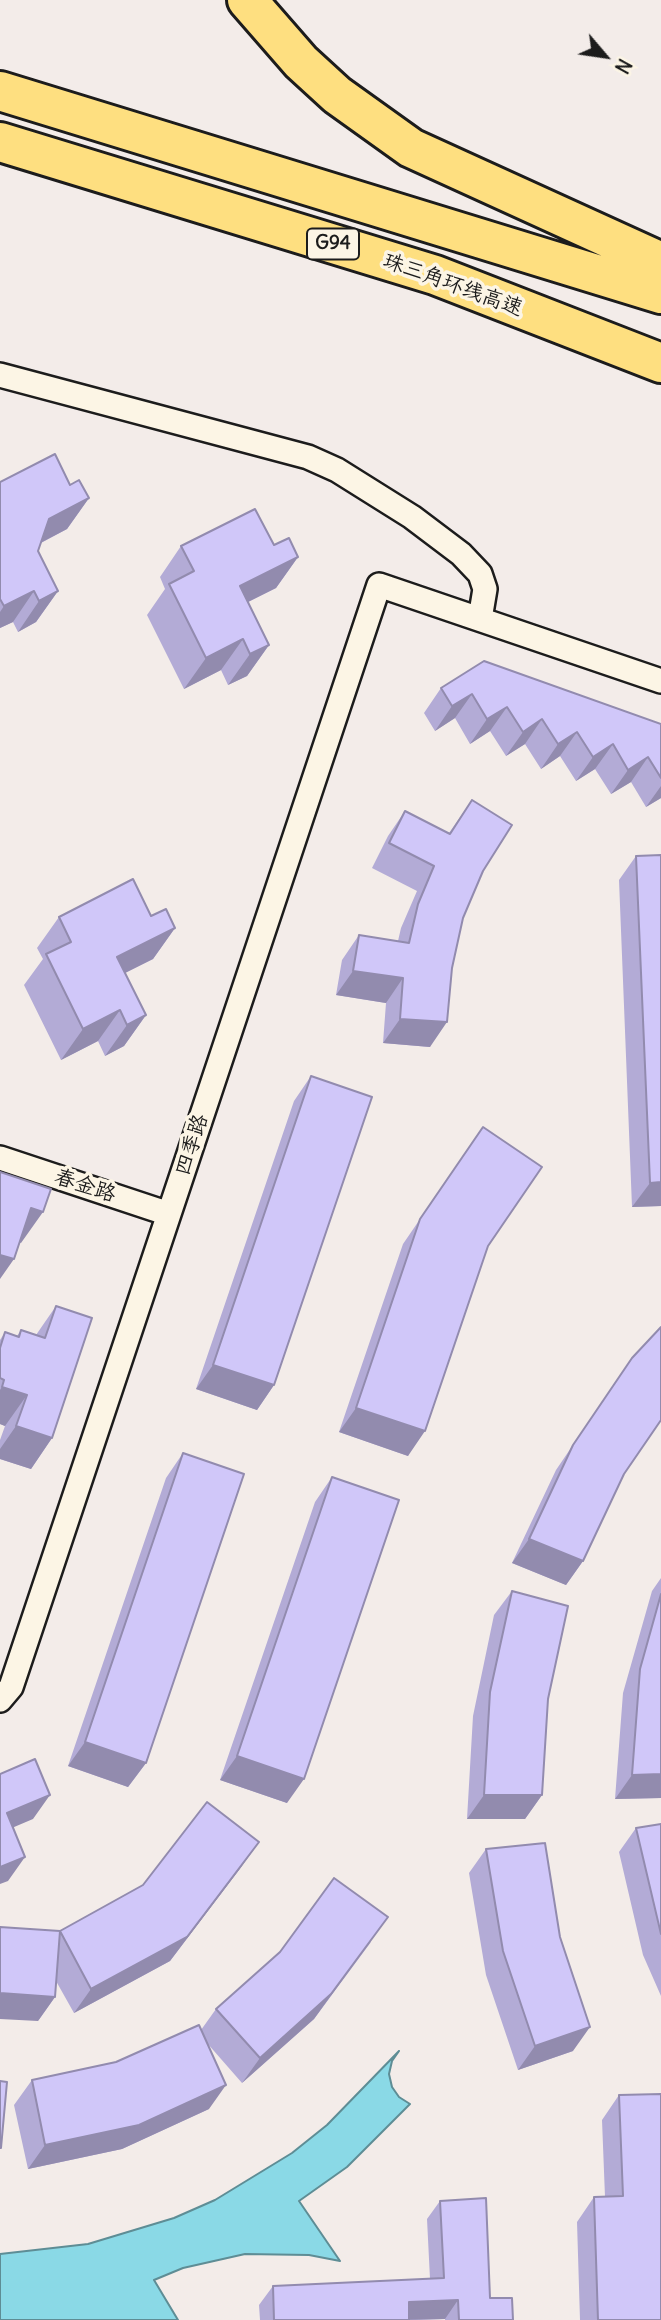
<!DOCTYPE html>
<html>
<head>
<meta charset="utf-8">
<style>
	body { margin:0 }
	#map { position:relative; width:661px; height:2320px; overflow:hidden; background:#f3ece9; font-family:Delius,sans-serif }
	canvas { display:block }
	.north { position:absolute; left:570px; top:21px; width:70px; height:70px; -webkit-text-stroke:5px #fcf5e5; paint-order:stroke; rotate:119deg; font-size:19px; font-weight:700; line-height:28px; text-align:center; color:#1c1c1c }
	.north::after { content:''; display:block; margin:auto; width:24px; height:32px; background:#1c1c1c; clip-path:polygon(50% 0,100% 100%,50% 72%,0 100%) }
</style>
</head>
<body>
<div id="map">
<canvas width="661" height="2320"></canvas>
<div class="north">N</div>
</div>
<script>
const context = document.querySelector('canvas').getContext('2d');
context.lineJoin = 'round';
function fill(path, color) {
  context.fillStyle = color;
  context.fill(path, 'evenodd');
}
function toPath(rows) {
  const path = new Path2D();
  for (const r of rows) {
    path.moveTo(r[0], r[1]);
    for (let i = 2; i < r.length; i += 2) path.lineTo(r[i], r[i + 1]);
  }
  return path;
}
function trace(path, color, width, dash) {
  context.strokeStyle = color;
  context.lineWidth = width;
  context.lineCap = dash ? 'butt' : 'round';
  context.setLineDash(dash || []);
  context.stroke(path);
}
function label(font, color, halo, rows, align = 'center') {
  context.font = font + ' Delius,"LXGW WenKai TC",sans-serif';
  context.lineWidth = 7;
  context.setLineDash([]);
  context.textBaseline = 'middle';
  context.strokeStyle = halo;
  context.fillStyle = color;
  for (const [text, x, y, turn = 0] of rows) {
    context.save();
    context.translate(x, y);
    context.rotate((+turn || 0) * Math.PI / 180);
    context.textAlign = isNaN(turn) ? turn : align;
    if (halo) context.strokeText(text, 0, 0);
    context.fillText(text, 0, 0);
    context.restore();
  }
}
const water = toPath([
	[399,2051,392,2061,389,2074,392,2087,399,2097,410,2104,347,2167,299,2201,340,2261,309,2255,245,2254,183,2268,154,2280,178,2320,0,2320,0,2254,88,2244,174,2218,215,2200,292,2153,327,2125,399,2051]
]);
fill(water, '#8ad9e6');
trace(water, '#5e8d95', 2);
const street = toPath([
	[0,375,308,457,337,470,412,517,461,554,480,574,485,589,480,619],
	[0,1158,169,1214],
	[0,1700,11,1687,379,585,661,681]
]);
const highway = toPath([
	[247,0,301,62,337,95,411,148,661,262],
	[0,91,661,294],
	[0,142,435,275,661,363]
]);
trace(street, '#1c1c1c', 28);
trace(highway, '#1c1c1c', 44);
trace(street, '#fcf5e5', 23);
trace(highway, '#fedf80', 38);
fill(toPath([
	[0,482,70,485,89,498,67,529,41,543,38,551,58,591,36,622,18,632,13,622,0,628],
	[181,546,298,557,276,588,248,602,269,645,247,676,228,685,221,670,184,689,147,615,165,589,160,577],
	[441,688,661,724,661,798,646,807,631,782,611,794,595,769,576,781,560,756,541,769,525,744,506,756,490,731,470,744,455,718,435,731,424,713],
	[472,800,483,871,463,918,430,1047,383,1043,386,1003,336,995,342,960,359,935,398,941,401,928,417,891,372,868,388,836,405,811,449,833],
	[636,856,661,1206,632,1207,619,880],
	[151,916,175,928,153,959,125,973,146,1015,124,1046,105,1056,98,1041,61,1060,24,985,43,959,37,948,59,917],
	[311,1076,274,1385,257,1410,196,1389,294,1101],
	[483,1127,488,1246,408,1456,339,1432,403,1244],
	[56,1306,52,1438,31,1469,0,1459,0,1440,5,1426,0,1424,0,1340,5,1332,17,1336,21,1330,36,1335],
	[615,1383,624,1474,583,1561,566,1585,512,1563,556,1470],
	[183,1453,146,1763,128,1787,68,1766,166,1478],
	[332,1477,287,1803,220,1780,315,1502],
	[661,1578,661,1798,615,1799,623,1693,652,1591],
	[512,1591,548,1699,542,1795,525,1819,467,1819,473,1716,494,1615],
	[661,1824,661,1996,643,1955,619,1852,636,1828],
	[486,1849,573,2051,518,2070,486,1975,469,1873],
	[242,1866,170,1961,74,2013,56,1981,55,1997,38,2021,60,1931],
	[371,1942,314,2019,242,2083,207,2043,209,2109,122,2149,28,2169,14,2105,32,2080,116,2062,201,2030,216,2009],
	[619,2095,661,2320,580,2320,577,2222,594,2197,605,2197,602,2120],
	[440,2201,490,2298,513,2320,445,2320,445,2319,416,2320,260,2320,259,2305,273,2286,430,2279,427,2219]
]), '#b3abd6');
fill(toPath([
	[89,498,67,529,27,550,49,519],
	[298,557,276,588,218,617,240,586],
	[34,591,13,622,0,628,0,612,4,606],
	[58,591,36,622,18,632,39,601],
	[243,639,221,670,184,689,206,658],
	[269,645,247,676,228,685,250,654],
	[472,694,455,718,435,731,452,706],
	[507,707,490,731,470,744,487,719],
	[542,719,525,744,506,756,523,732],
	[577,732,560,756,541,769,558,744],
	[613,744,595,769,576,781,593,757],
	[648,757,631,782,611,794,628,770],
	[661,786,661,798,646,807],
	[175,928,153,959,95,988,117,957],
	[353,971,403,978,386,1003,336,995],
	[120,1010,98,1041,61,1060,83,1029],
	[146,1015,124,1046,105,1056,127,1025],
	[400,1019,447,1022,430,1047,383,1043],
	[661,1182,661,1206,632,1207,650,1183],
	[31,1208,43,1212,21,1243,9,1239],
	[0,1255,14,1259,0,1279],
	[213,1365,274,1385,257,1410,196,1389],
	[2,1387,27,1395,5,1426,0,1424,0,1390],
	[356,1408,425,1431,408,1456,339,1432],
	[16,1426,52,1438,31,1469,0,1459,0,1449],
	[529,1539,583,1561,566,1585,512,1563],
	[85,1742,146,1763,128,1787,68,1766],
	[237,1756,304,1779,287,1803,220,1780],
	[661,1774,661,1798,615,1799,632,1775],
	[50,1795,33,1819,0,1833,7,1813],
	[484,1795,542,1795,525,1819,467,1819],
	[259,1842,242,1866,170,1961,74,2013,91,1989],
	[25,1857,8,1881,0,1884,0,1867],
	[388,1917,314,2019,242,2083,260,2058],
	[0,1993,55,1997,38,2021,0,2019],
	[590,2027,573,2051,518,2070,535,2046],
	[226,2085,209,2109,122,2149,28,2169,45,2145],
	[458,2300,445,2319,396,2320,409,2302]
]), '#928bae');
const building = toPath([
	[55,454,70,485,79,480,89,498,49,519,38,551,58,591,39,601,34,591,4,606,0,599,0,482,55,454],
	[255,509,274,545,289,538,298,557,240,586,269,645,250,654,243,639,206,658,169,584,194,571,181,546,255,509],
	[484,661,661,724,661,778,648,757,628,770,613,744,593,757,577,732,558,744,542,719,523,732,507,707,487,719,472,694,452,706,441,688,484,661],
	[472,800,512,825,483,871,463,918,452,968,447,1022,400,1019,403,978,353,971,359,935,409,943,418,904,434,866,389,843,405,811,450,834,472,800],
	[661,855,661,1182,650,1183,636,856,661,855],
	[133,879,151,916,166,909,175,928,117,957,146,1015,127,1025,120,1010,83,1029,46,954,71,942,59,917,133,879],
	[311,1076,372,1097,274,1385,213,1365,311,1076],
	[483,1127,542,1167,488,1246,425,1431,356,1408,420,1219,483,1127],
	[0,1172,51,1189,43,1212,31,1208,14,1259,0,1255,0,1172],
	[56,1306,92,1318,52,1438,16,1426,27,1395,2,1387,4,1380,0,1378,0,1348,5,1332,19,1337,21,1330,45,1338,56,1306],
	[661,1327,661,1420,624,1474,583,1561,529,1539,573,1445,632,1358,661,1327],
	[183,1453,244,1474,146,1763,85,1742,183,1453],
	[332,1477,399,1500,304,1779,237,1756,332,1477],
	[512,1591,568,1606,548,1699,542,1795,484,1795,490,1692,512,1591],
	[661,1594,661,1774,632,1775,640,1669,661,1594],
	[35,1759,50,1795,7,1813,25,1857,0,1867,0,1774,35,1759],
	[207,1802,259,1842,187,1937,91,1989,60,1931,143,1885,207,1802],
	[661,1824,661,1934,636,1828,661,1824],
	[545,1843,560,1937,590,2027,535,2046,503,1951,486,1849,545,1843],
	[334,1878,388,1917,331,1994,260,2058,216,2009,280,1952,334,1878],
	[0,1927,60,1931,55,1997,0,1993,0,1927],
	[199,2025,226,2085,139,2125,45,2145,32,2080,116,2062,199,2025],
	[0,2081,7,2082,1,2148,0,2148,0,2081],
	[661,2094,661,2320,598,2320,594,2197,623,2196,619,2095,661,2094],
	[486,2198,490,2298,512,2298,513,2320,459,2320,458,2300,409,2302,409,2320,274,2320,273,2286,444,2278,440,2201,486,2198]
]);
fill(building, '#d0c7f9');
trace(building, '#928bae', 2);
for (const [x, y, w] of [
	[333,244,52]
]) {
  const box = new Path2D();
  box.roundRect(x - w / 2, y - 15.5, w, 31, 5);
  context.fillStyle = '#fcf5e5';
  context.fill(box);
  trace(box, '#1c1c1c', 2);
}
label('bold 19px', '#1c1c1c', null, [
	["G94",333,244]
]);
label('21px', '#1c1c1c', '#fcf5e5', [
	["珠三角环线高速",453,285,20],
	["四季路",192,1145,-72],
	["春金路",85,1186,18]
]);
</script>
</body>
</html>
